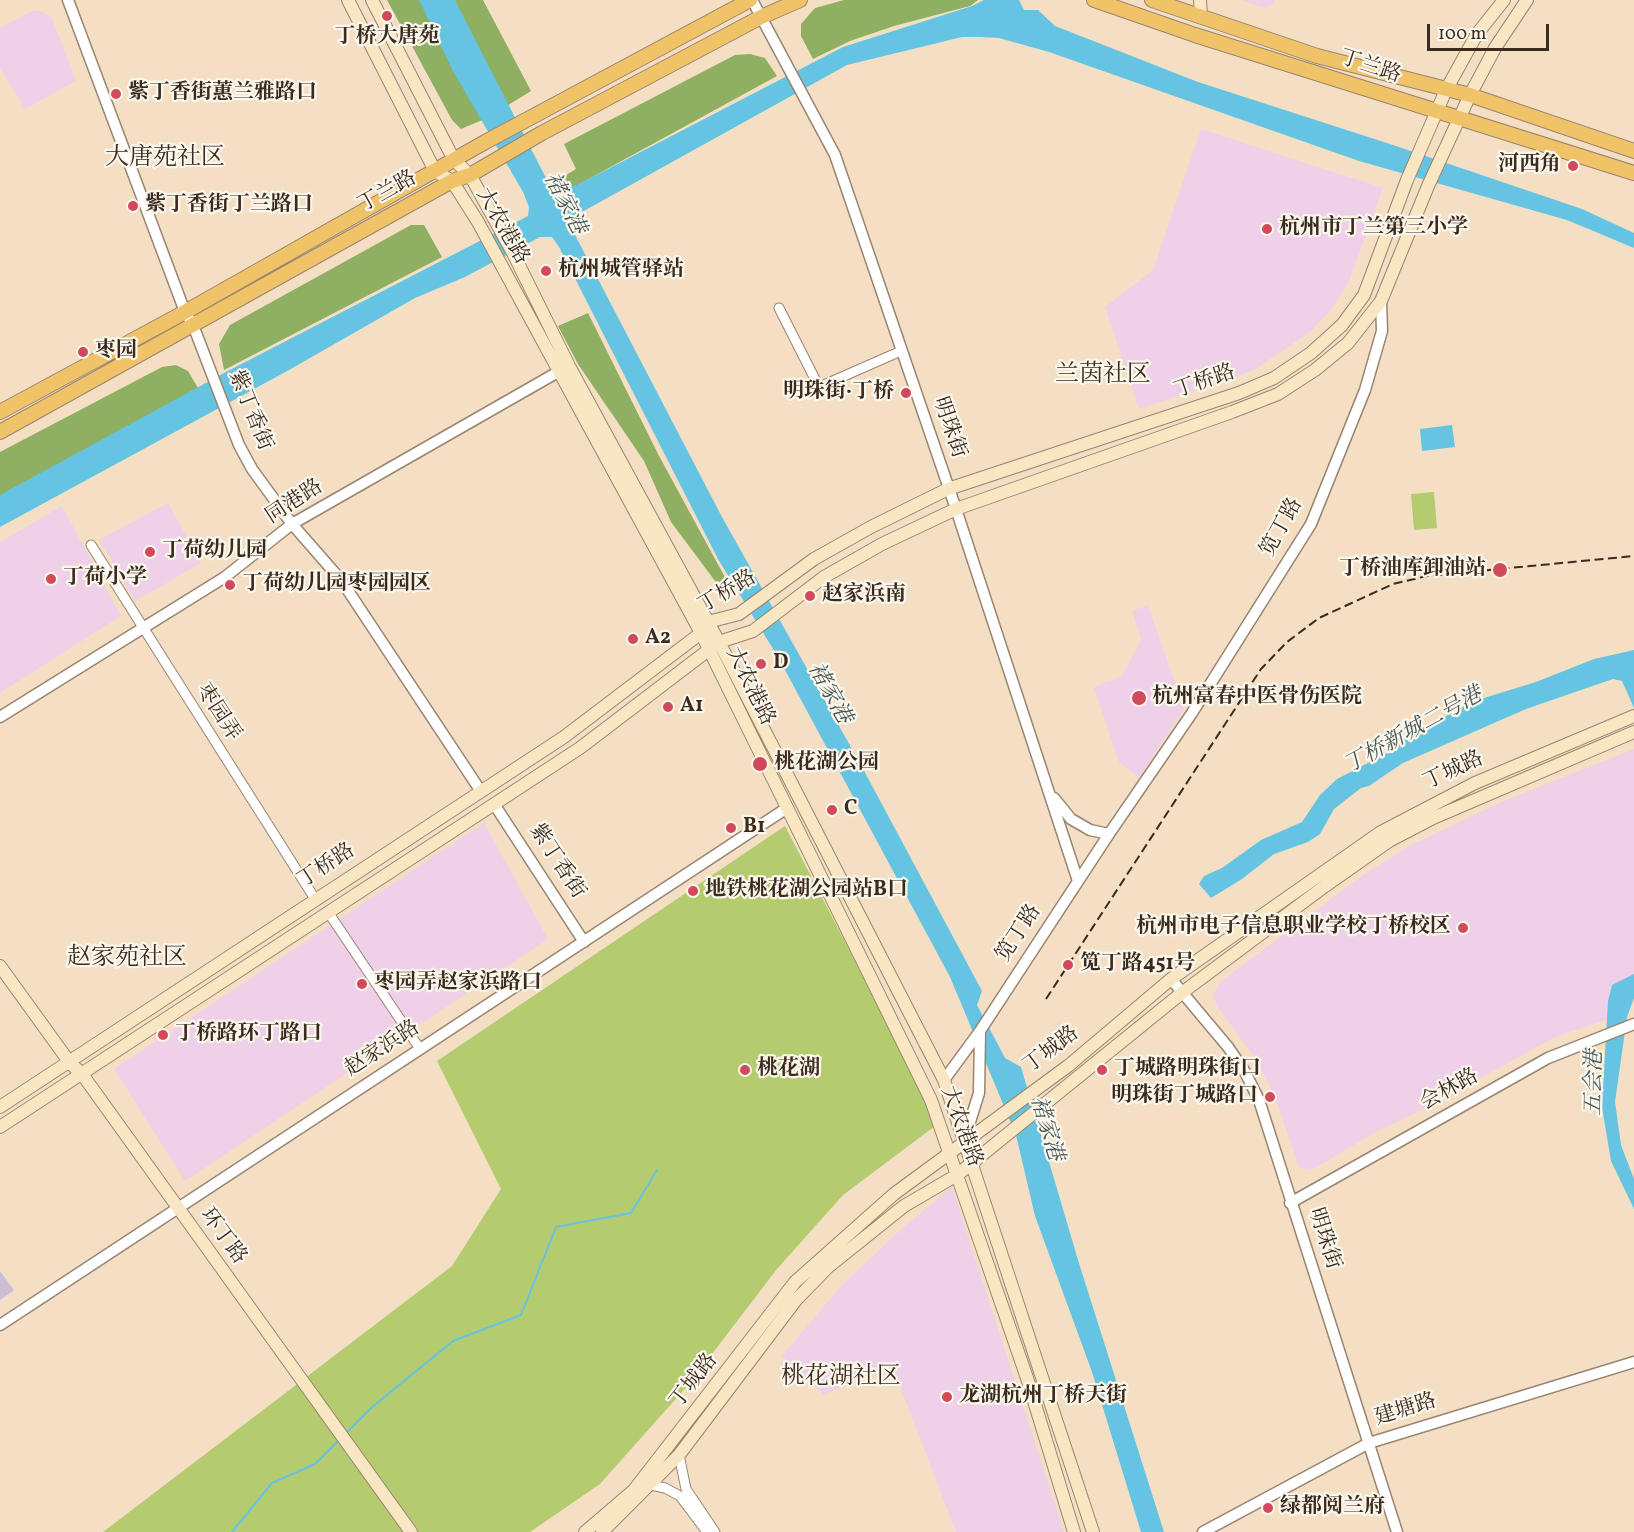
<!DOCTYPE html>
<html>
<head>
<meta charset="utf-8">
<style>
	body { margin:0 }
	#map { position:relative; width:1634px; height:1532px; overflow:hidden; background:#f5dfc4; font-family:Vollkorn,serif }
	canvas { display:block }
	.scale { position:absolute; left:1427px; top:24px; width:122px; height:27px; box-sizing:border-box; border:3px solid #3b2a1e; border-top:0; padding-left:8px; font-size:18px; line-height:21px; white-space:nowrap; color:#3b2a1e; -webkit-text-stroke:4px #fbf7ec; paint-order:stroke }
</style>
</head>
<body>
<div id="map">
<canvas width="1634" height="1532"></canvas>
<div class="scale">100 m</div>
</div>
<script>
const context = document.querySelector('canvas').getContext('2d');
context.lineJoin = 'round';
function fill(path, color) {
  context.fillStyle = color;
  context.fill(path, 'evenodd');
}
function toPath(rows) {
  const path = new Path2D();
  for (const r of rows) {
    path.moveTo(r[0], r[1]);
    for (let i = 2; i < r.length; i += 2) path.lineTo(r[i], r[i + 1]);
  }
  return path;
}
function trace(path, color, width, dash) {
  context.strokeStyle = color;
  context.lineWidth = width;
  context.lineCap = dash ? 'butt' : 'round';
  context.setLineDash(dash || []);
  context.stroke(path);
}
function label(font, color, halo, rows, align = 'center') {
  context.font = font + ' Vollkorn,"Noto Serif SC",serif';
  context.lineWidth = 4.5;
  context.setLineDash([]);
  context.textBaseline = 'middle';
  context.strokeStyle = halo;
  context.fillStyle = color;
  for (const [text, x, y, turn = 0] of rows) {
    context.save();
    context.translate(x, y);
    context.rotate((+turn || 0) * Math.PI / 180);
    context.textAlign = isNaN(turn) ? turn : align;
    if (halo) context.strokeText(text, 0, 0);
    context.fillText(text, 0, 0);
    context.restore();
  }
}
fill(toPath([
	[1241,0,1275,0,1275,2,1266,8],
	[32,11,41,11,52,18,76,81,25,109,0,68,0,28],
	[1201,129,1383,188,1349,281,1334,306,1311,331,1254,370,1139,409,1105,307,1153,270],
	[168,503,201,563,135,601,99,540],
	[62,506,121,616,0,693,0,542],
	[1148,605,1184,709,1139,778,1119,762,1094,687,1122,676,1141,640,1132,611],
	[1634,749,1634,980,1609,1019,1555,1037,1424,1109,1376,1132,1317,1167,1308,1170,1299,1167,1275,1097,1256,1059,1217,1006,1213,996,1220,982,1362,876,1409,846,1499,803],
	[484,823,548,939,185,1181,114,1069],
	[952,1187,1064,1532,956,1532,892,1365,824,1395,782,1356,843,1284,907,1224]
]), '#eed0e8');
fill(toPath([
	[0,1271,14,1290,0,1300]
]), '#ccbed4');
fill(toPath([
	[1434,492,1437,528,1414,530,1411,494],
	[785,826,939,1123,843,1195,777,1269,689,1384,600,1484,530,1532,103,1532,452,1266,501,1189,437,1061]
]), '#b4cb70');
fill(toPath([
	[387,0,420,0,487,118,461,129,452,120],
	[447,0,483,0,531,91,505,107],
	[844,0,978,0,970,6,894,26,850,41,813,59,801,36,801,24,815,8],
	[750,54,765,58,777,76,563,193,550,185,576,169,564,144,735,55],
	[411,225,424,225,442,257,224,370,219,344,230,325],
	[588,313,658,454,727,581,718,585,671,522,644,461,578,364,558,326],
	[176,365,188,371,198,388,0,499,0,452,162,367]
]), '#8faf62');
fill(toPath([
	[419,0,455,0,549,184,562,187,577,185,843,47,972,6,984,0,1019,0,1024,10,1038,10,1055,26,1198,82,1393,145,1582,209,1634,233,1634,248,1567,220,1359,161,1049,52,999,38,980,37,962,37,847,65,573,217,574,233,722,517,862,767,982,991,977,1005,1005,1058,1021,1067,1078,1260,1164,1532,1141,1532,1092,1372,1035,1216,1016,1135,950,977,778,657,718,559,559,247,552,237,540,237,465,277,415,298,289,370,0,527,0,495,226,372,528,216,529,207,523,192,453,71],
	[1452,425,1455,447,1422,451,1420,429],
	[1634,650,1634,708,1622,681,1613,679,1526,709,1403,763,1369,786,1361,788,1334,809,1320,834,1308,842,1274,854,1242,879,1211,898,1199,884,1204,876,1222,868,1261,840,1302,822,1320,795,1337,779,1389,752,1399,741,1474,701,1536,682,1594,659],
	[1634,974,1634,998,1627,1017,1615,1102,1621,1145,1634,1179,1634,1209,1611,1161,1602,1107,1608,1001,1612,985]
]), '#64c4e2');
trace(toPath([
	[345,1434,371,1408,453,1341,521,1315,556,1227,631,1213,657,1170],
	[232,1532,272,1483,315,1464,339,1440]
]), '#64c4e2', 2);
const minor = toPath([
	[779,308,819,387,901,351],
	[91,545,315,899],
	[328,912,420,1049],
	[679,1455,686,1489,715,1532],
	[651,1485,665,1488,680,1496,707,1532]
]);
const tertiary = toPath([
	[68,0,185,312,193,325,239,445,252,469,292,524,341,580,480,790],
	[752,0,835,155,956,509,1078,881],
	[0,717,225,577,292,524,558,372],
	[1054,798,1071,819,1090,830,1109,834],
	[494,804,584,942],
	[1171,979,1228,1047,1245,1072,1259,1100,1397,1532],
	[944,1080,980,1031,1109,834,1192,713,1311,524,1365,390,1382,331,1381,301],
	[963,1144,979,1093,980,1031],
	[1290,1203,1548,1058,1634,1024],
	[0,1325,787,808],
	[1203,1532,1369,1443,1634,1362]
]);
const secondary = toPath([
	[348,0,435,171,452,181,478,222,701,633,931,1100,1027,1378,1074,1532],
	[372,0,454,160,470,175,513,253,569,366,719,642,944,1080,1093,1532],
	[1200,0,1201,17],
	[0,966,70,1063,82,1074,411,1532],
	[0,1107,564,737,701,633,708,622,739,614,814,559,871,527,948,489,1239,393,1274,378,1311,353,1342,325,1364,295,1407,180,1446,90,1477,34,1504,0],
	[0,1127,580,748,719,642,753,631,824,577,882,544,956,509,1232,412,1278,394,1315,370,1348,343,1381,301,1428,186,1470,95,1495,48,1527,0],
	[585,1532,634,1490,795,1282,894,1194,1068,1066,1171,979,1381,832,1475,783,1634,716],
	[602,1532,679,1455,796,1300,828,1267,904,1206,957,1175,1183,992,1325,886,1389,841,1433,818,1634,732]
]);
const primary = toPath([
	[1094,0,1195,35,1634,173],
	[1152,0,1317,56,1470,95,1634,151],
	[0,412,185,312,487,141,750,0],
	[0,432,452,181,470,175,542,133,761,17,800,0]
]);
trace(minor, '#988471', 11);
trace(tertiary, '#988471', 13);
trace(secondary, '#988471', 14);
trace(primary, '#988471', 16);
trace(minor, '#fff', 9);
trace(tertiary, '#fff', 10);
trace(secondary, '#f9e7c3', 12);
trace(primary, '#f0c369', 14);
trace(toPath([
	[1046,999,1261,669,1287,642,1319,618,1393,584,1427,576,1634,556]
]), '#3b2a1e', 2, [9, 4.5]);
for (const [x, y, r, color] of [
	[387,16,6,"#d1495b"],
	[116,94,6,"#d1495b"],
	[1573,166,6,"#d1495b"],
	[133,206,6,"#d1495b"],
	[1267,229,6,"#d1495b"],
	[546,271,6,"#d1495b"],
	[83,352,6,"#d1495b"],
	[906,393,6,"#d1495b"],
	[150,552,6,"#d1495b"],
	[1500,570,8,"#d1495b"],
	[51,579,6,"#d1495b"],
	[230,585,6,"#d1495b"],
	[810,596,6,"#d1495b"],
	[633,639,6,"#d1495b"],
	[761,664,6,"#d1495b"],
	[1139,698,8,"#d1495b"],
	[668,707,6,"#d1495b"],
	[760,764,8,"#d1495b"],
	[832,810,6,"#d1495b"],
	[731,828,6,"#d1495b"],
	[693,891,6,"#d1495b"],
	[1463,928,6,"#d1495b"],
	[1068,965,6,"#d1495b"],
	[362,984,6,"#d1495b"],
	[163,1035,6,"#d1495b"],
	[745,1070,6,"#d1495b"],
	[1102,1070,6,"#d1495b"],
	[1270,1097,6,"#d1495b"],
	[947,1397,6,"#d1495b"],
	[1268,1508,6,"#d1495b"]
]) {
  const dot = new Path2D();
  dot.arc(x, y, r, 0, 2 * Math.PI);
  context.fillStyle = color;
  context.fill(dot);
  trace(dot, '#fbf7ec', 2);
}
label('bold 21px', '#3b2a1e', '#fbf7ec', [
	["丁桥大唐苑",387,38,"center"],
	["紫丁香街蕙兰雅路口",128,94],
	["河西角",1561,166,"right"],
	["紫丁香街丁兰路口",145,206],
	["杭州市丁兰第三小学",1279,229],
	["杭州城管驿站",558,271],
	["枣园",95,352],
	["明珠街·丁桥",894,393,"right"],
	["丁荷幼儿园",162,552],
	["丁桥油库卸油站",1486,570,"right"],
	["丁荷小学",63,579],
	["丁荷幼儿园枣园园区",242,585],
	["赵家浜南",822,596],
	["A2",645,639],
	["D",773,664],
	["杭州富春中医骨伤医院",1152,698],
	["A1",680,707],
	["桃花湖公园",774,764],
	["C",844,810],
	["B1",743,828],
	["地铁桃花湖公园站B口",705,891],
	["杭州市电子信息职业学校丁桥校区",1451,928,"right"],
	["笕丁路451号",1080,965],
	["枣园弄赵家浜路口",374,984],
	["丁桥路环丁路口",175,1035],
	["桃花湖",757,1070],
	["丁城路明珠街口",1114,1070],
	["明珠街丁城路口",1258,1097,"right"],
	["龙湖杭州丁桥天街",959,1397],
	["绿都阅兰府",1280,1508]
], 'left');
label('21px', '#3b2a1e', '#fbf7ec', [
	["丁兰路",1370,68,18],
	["丁兰路",388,193,-29],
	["大农港路",501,227,60],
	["丁桥路",1205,383,-19],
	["紫丁香街",249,411,68],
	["明珠街",948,428,71],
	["同港路",295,503,-33],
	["笕丁路",1283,528,-61],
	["丁桥路",728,593,-31],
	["大农港路",749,687,64],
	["枣园弄",217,713,57],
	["丁城路",1454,772,-25],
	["紫丁香街",556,862,57],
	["丁桥路",327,867,-33],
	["笕丁路",1020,934,-57],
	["赵家浜路",383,1050,-33],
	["丁城路",1052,1051,-37],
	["会林路",1450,1091,-29],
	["大农港路",960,1127,70],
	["环丁路",222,1237,54],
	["明珠街",1323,1239,72],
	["丁城路",695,1382,-52],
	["建塘路",1406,1411,-17]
]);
label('italic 22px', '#475859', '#fbf7ec', [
	["褚家港",563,204,63],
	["褚家港",828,694,61],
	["丁桥新城二号港",1414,732,-29],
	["五会港",1596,1083,-89],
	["褚家港",1045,1129,73]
]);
label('24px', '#3b2a1e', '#fbf7ec', [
	["大唐苑社区",165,160],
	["兰茵社区",1103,377],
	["赵家苑社区",127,960],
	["桃花湖社区",841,1379]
]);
</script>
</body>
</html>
